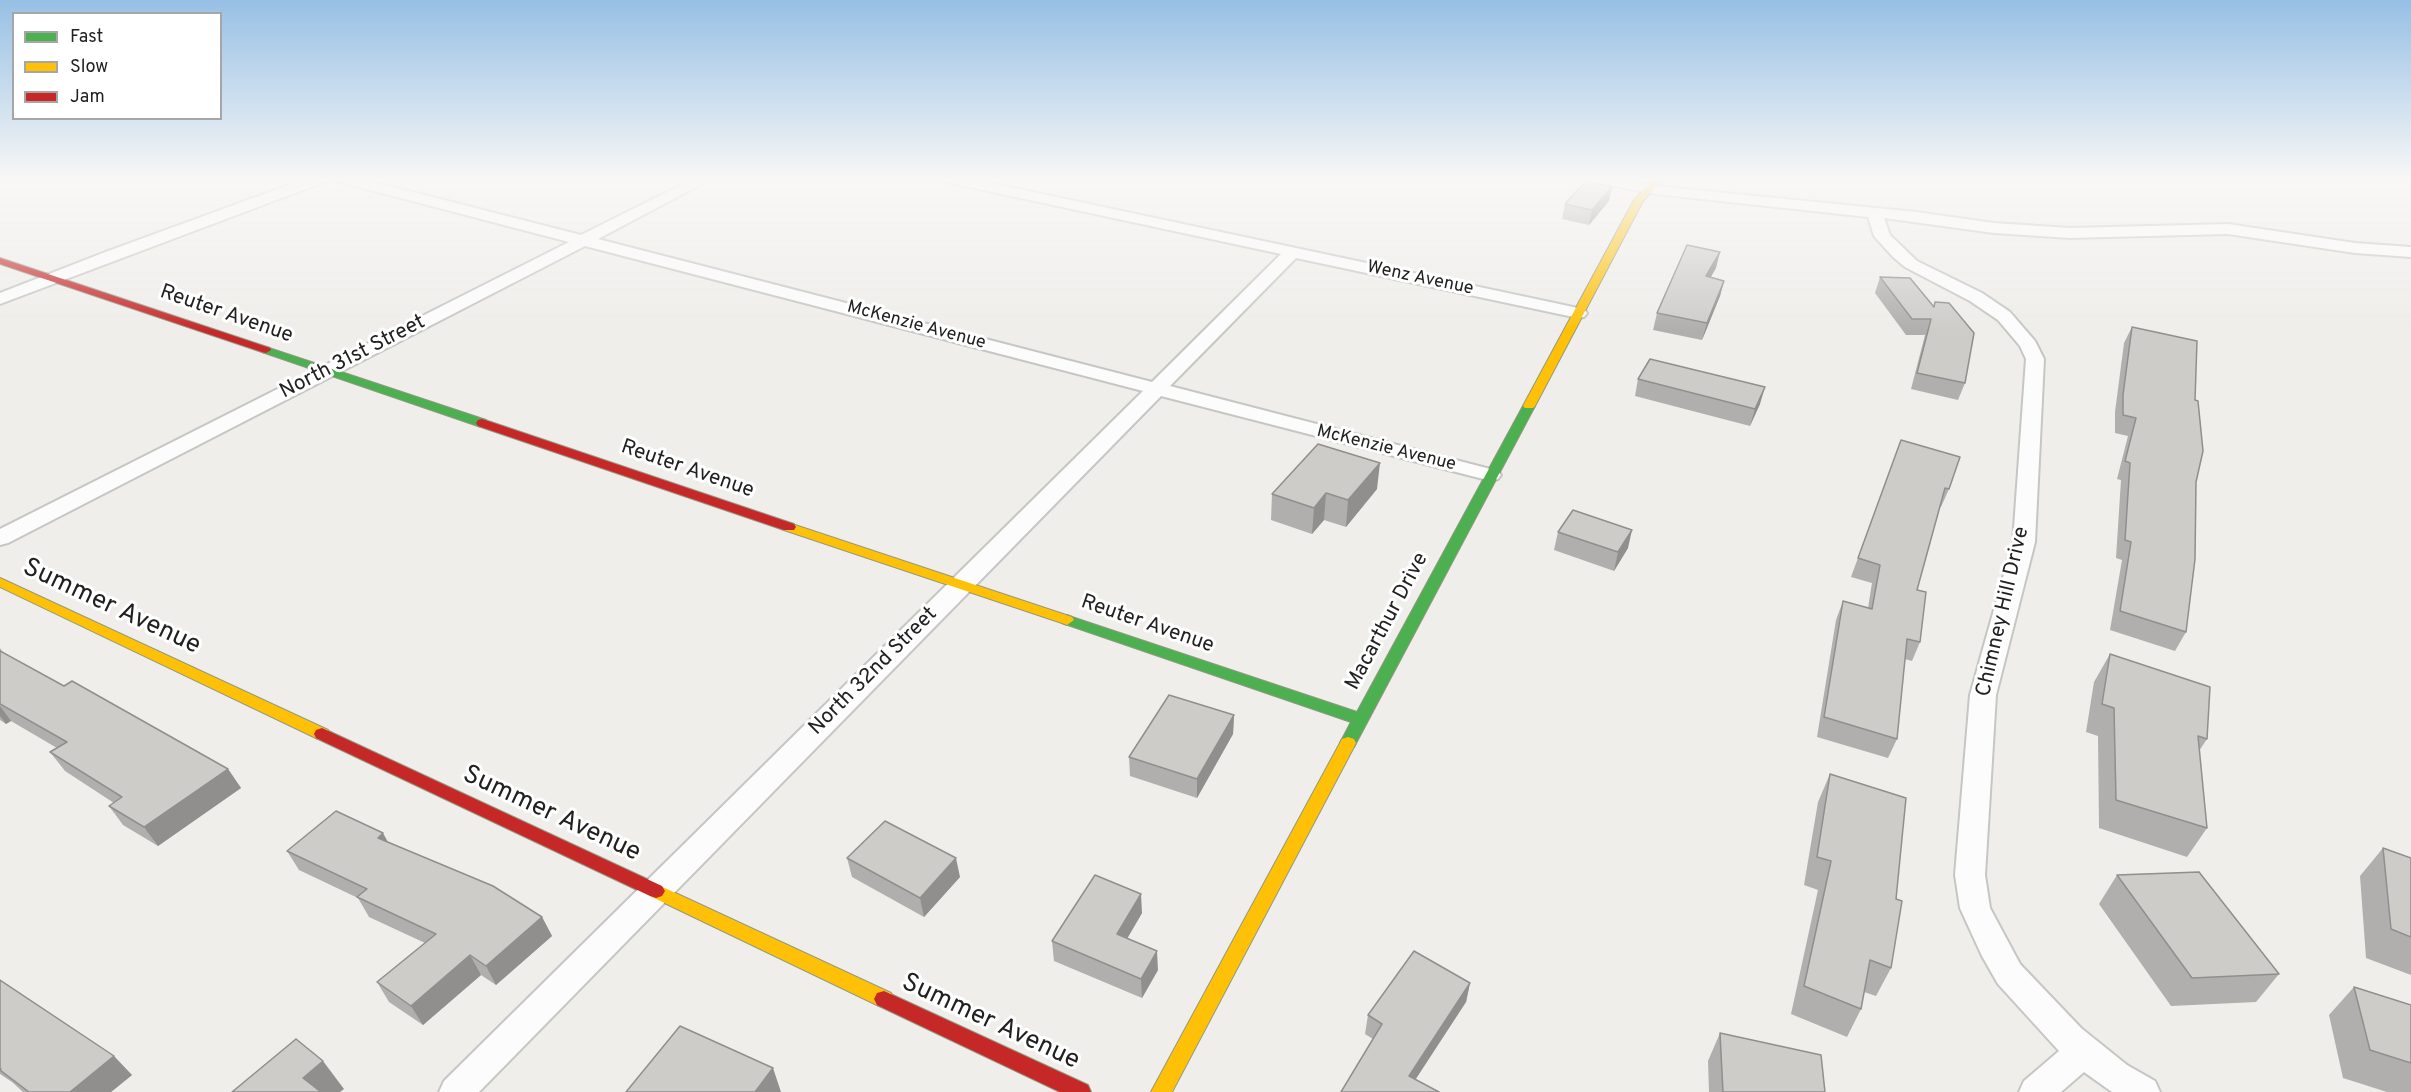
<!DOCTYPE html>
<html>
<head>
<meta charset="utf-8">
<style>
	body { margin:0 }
	#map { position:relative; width:2411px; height:1092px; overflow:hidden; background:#efeeea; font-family:Overpass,sans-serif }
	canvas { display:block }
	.legend { position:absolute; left:12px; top:12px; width:210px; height:108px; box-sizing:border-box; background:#fff; border:2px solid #a6a6a6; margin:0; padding:8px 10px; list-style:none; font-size:18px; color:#212121 }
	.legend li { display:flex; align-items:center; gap:12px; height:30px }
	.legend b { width:30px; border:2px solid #a6a6a6 }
</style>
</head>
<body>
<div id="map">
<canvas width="2411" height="1092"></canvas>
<ul class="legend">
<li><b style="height:8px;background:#4caf50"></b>Fast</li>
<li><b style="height:8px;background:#ffc107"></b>Slow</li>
<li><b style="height:8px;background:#c62828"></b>Jam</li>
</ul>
</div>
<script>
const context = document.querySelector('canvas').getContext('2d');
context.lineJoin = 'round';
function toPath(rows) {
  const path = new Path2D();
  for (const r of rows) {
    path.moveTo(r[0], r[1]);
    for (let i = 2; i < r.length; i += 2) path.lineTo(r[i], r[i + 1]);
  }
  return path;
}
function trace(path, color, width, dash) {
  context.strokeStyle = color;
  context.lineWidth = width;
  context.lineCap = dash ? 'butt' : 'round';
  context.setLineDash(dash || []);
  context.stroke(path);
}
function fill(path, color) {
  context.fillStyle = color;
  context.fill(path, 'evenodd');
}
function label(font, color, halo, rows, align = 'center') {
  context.font = font + ' Overpass,sans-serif';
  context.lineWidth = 6;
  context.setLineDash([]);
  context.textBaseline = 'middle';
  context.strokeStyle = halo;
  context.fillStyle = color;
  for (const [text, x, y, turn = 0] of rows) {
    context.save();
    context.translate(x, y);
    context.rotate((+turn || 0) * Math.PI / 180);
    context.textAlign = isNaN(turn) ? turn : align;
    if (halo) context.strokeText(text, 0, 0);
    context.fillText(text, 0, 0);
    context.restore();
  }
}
const street = toPath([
	[308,178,329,178,327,181,0,304,0,293,108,251,308,178],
	[334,178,358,178,581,235,695,178,713,178,598,239,1152,382,1281,254,946,182,939,178,967,178,1578,308,1584,309,1587,313,1584,317,1578,318,1296,258,1170,386,1498,471,1501,475,1498,479,1491,481,1161,396,479,1092,439,1092,444,1081,1143,391,585,246,8,543,0,545,0,529,569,242,336,181,334,178],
	[1584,178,1615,178,1656,186,1916,212,1994,223,2070,228,2228,224,2355,243,2411,247,2411,257,2355,253,2228,234,2070,238,1994,233,1884,218,1890,235,1917,261,1982,293,2010,312,2035,341,2044,359,2035,542,1996,695,1985,875,1990,908,2020,964,2081,1028,2127,1065,2155,1081,2160,1092,2112,1092,2084,1072,2061,1092,2019,1092,2024,1081,2059,1051,1998,984,1982,956,1960,908,1955,875,1970,695,2013,542,2026,359,2020,346,1998,320,1970,301,1905,267,1893,257,1874,236,1868,217,1656,194,1591,182,1584,178]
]);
const fast = toPath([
	[266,347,486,420,488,423,482,427,478,426,262,352,261,350,266,347],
	[1529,402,1535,406,1354,747,1348,749,1342,747,1340,743,1351,722,1062,623,1060,620,1067,615,1072,617,1357,712,1523,406,1529,402]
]);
const slow = toPath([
	[1655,178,1664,178,1643,201,1535,406,1533,408,1525,408,1523,406,1634,200,1655,178],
	[789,523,1072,617,1074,620,1067,625,1062,623,784,530,782,527,789,523],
	[0,578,328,730,330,734,328,738,322,740,316,738,0,587,0,578],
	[1348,737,1354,739,1356,743,1172,1092,1151,1092,1340,743,1342,739,1348,737],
	[656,884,891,993,894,999,891,1005,884,1007,877,1005,650,896,647,891,650,886,656,884]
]);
const jam = toPath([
	[0,258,270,348,271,350,266,353,262,352,0,264,0,258],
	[482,419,794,524,796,527,794,530,784,530,478,426,476,423,478,420,482,419],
	[322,728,662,886,665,891,662,896,656,898,650,896,316,738,314,734,316,730,322,728],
	[884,991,1088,1085,1091,1092,1060,1092,877,1005,874,999,877,993,884,991]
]);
trace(street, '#c6c6c4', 4);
trace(fast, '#939982', 2);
trace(slow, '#939982', 2);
trace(jam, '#939982', 2);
fill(street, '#fdfcfc');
fill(fast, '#4caf50');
fill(slow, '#ffc107');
fill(jam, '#c62828');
fill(toPath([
	[1612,187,1609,201,1589,225,1562,219,1565,204],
	[1716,268,1710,278,1724,281,1720,296,1702,340,1653,330,1657,313],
	[1880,277,1910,278,1965,383,1958,400,1911,389,1925,335,1906,335,1875,293],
	[2132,327,2195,400,2196,482,2186,632,2175,651,2110,630,2122,560,2116,558,2121,480,2117,479,2128,436,2115,433,2115,412,2124,343],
	[1638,379,1760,404,1750,426,1635,396],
	[1901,440,1949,489,1941,507,1940,507,1917,590,1920,642,1912,661,1905,659,1897,739,1888,758,1817,737,1836,620,1843,601,1868,608,1872,583,1851,577],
	[1377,489,1346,527,1324,520,1312,534,1271,520,1272,494],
	[1558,532,1628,548,1614,571,1554,550],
	[0,648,4,654,64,686,228,769,241,788,158,846,123,825,109,806,114,803,65,771,50,752,57,748,11,721,6,724,0,720],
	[2110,654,2207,739,2199,751,2207,828,2187,857,2099,828,2098,736,2086,732,2094,682],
	[1234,715,1233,734,1197,798,1130,776,1129,757],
	[1830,774,1896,899,1891,968,1876,996,1864,992,1861,1009,1847,1037,1791,1014,1818,890,1804,885,1818,802],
	[388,842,542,917,552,936,496,985,481,975,423,1025,389,1002,377,982,425,943,369,917,358,898,299,870,287,851],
	[2383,848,2411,858,2411,975,2366,958,2360,876],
	[847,858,960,877,924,917,852,877],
	[2117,875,2279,974,2256,1002,2171,1006,2099,904],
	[1142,913,1127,939,1158,970,1142,998,1054,961,1052,941],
	[0,980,132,1075,111,1092,23,1092,12,1082,0,1074],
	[1470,983,1466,1002,1416,1079,1341,1092,1373,1039,1365,1034,1368,1015],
	[2354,987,2411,1005,2411,1092,2387,1092,2343,1078,2329,1015],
	[1720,1033,1825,1092,1709,1092,1708,1061]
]), '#b0afad');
fill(toPath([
	[1612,187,1609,201,1589,225,1592,210],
	[1720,252,1716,268,1702,292,1706,276],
	[1724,281,1720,296,1702,340,1707,323],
	[1765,387,1760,404,1750,426,1755,409],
	[1380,463,1377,489,1346,527,1348,500],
	[1326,493,1324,520,1312,534,1314,508],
	[1632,530,1628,548,1614,571,1618,552],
	[0,706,11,721,6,724,0,716],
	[1234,715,1233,734,1197,798,1197,779],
	[228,769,241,788,158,846,144,827],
	[383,833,394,853,378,838],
	[956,858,960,877,924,917,920,898],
	[1141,894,1142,913,1118,954,1117,934],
	[542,917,552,936,496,985,486,966],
	[1157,951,1158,970,1142,998,1141,979],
	[470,955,481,975,423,1025,411,1006],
	[1470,983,1466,1002,1407,1092,1409,1076],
	[114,1056,132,1075,111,1092,70,1092],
	[323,1061,344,1089,340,1092,314,1092,303,1078],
	[773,1068,781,1092,755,1092]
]), '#908f8d');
const building = toPath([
	[1586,181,1612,187,1592,210,1565,204,1586,181],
	[1687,245,1720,252,1706,276,1724,281,1707,323,1657,313,1687,245],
	[1880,277,1910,278,1934,307,1935,302,1949,303,1974,333,1965,383,1917,373,1931,319,1912,319,1880,277],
	[2132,327,2197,341,2195,400,2198,401,2203,451,2196,482,2195,559,2186,632,2120,611,2131,542,2125,540,2130,463,2125,461,2136,418,2123,415,2123,395,2132,327],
	[1650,359,1765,387,1755,409,1638,379,1650,359],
	[1901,440,1960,457,1949,489,1945,488,1917,590,1926,592,1920,642,1907,639,1897,739,1824,717,1843,601,1872,609,1880,565,1858,558,1901,440],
	[1318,444,1380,463,1348,500,1326,493,1314,508,1272,494,1318,444],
	[1573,510,1632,530,1618,552,1558,532,1573,510],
	[0,651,64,686,72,681,228,769,144,827,109,806,122,797,50,752,67,742,0,704,0,651],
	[2110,654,2210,687,2207,739,2198,736,2207,828,2116,800,2114,708,2102,704,2110,654],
	[1169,695,1234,715,1197,779,1129,757,1169,695],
	[1830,774,1906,798,1896,899,1902,901,1891,968,1870,960,1861,1009,1804,986,1831,861,1817,857,1830,774],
	[336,811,383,833,378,838,493,886,542,917,486,966,470,955,411,1006,377,982,436,934,357,897,367,889,287,851,336,811],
	[885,821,956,858,920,898,847,858,885,821],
	[2383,848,2411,858,2411,937,2391,929,2383,848],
	[2199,872,2279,974,2192,978,2117,875,2199,872],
	[1095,875,1141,894,1117,934,1157,951,1141,979,1052,941,1095,875],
	[1414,951,1470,983,1409,1076,1439,1092,1341,1092,1382,1024,1368,1015,1414,951],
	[0,980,114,1056,70,1092,29,1092,0,1070,1,1069,0,1068,0,980],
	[2354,987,2411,1005,2411,1063,2370,1050,2354,987],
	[680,1026,773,1068,755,1092,626,1092,680,1026],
	[1720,1033,1821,1055,1825,1092,1723,1092,1720,1033],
	[296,1039,323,1061,303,1078,321,1092,232,1092,296,1039]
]);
fill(building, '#cdccc9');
trace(building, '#908f8d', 1.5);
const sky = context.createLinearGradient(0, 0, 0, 331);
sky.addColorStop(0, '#97c0e5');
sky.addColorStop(0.54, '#f8f7f6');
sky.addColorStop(1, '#f8f7f600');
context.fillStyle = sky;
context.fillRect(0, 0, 2411, 331);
label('18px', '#212121', '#fff', [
	["Wenz Avenue",1420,279,12],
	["McKenzie Avenue",916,326,15],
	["McKenzie Avenue",1386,449,14]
]);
label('21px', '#212121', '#fff', [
	["Reuter Avenue",226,315,19],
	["North 31st Street",353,358,-27],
	["Reuter Avenue",687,470,19],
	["Chimney Hill Drive",2004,612,-77],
	["Macarthur Drive",1388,622,-62],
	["Reuter Avenue",1147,625,19],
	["North 32nd Street",874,672,-45]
]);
label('26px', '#212121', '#fff', [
	["Summer Avenue",111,608,25],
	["Summer Avenue",551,815,25],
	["Summer Avenue",990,1023,25]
]);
</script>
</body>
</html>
